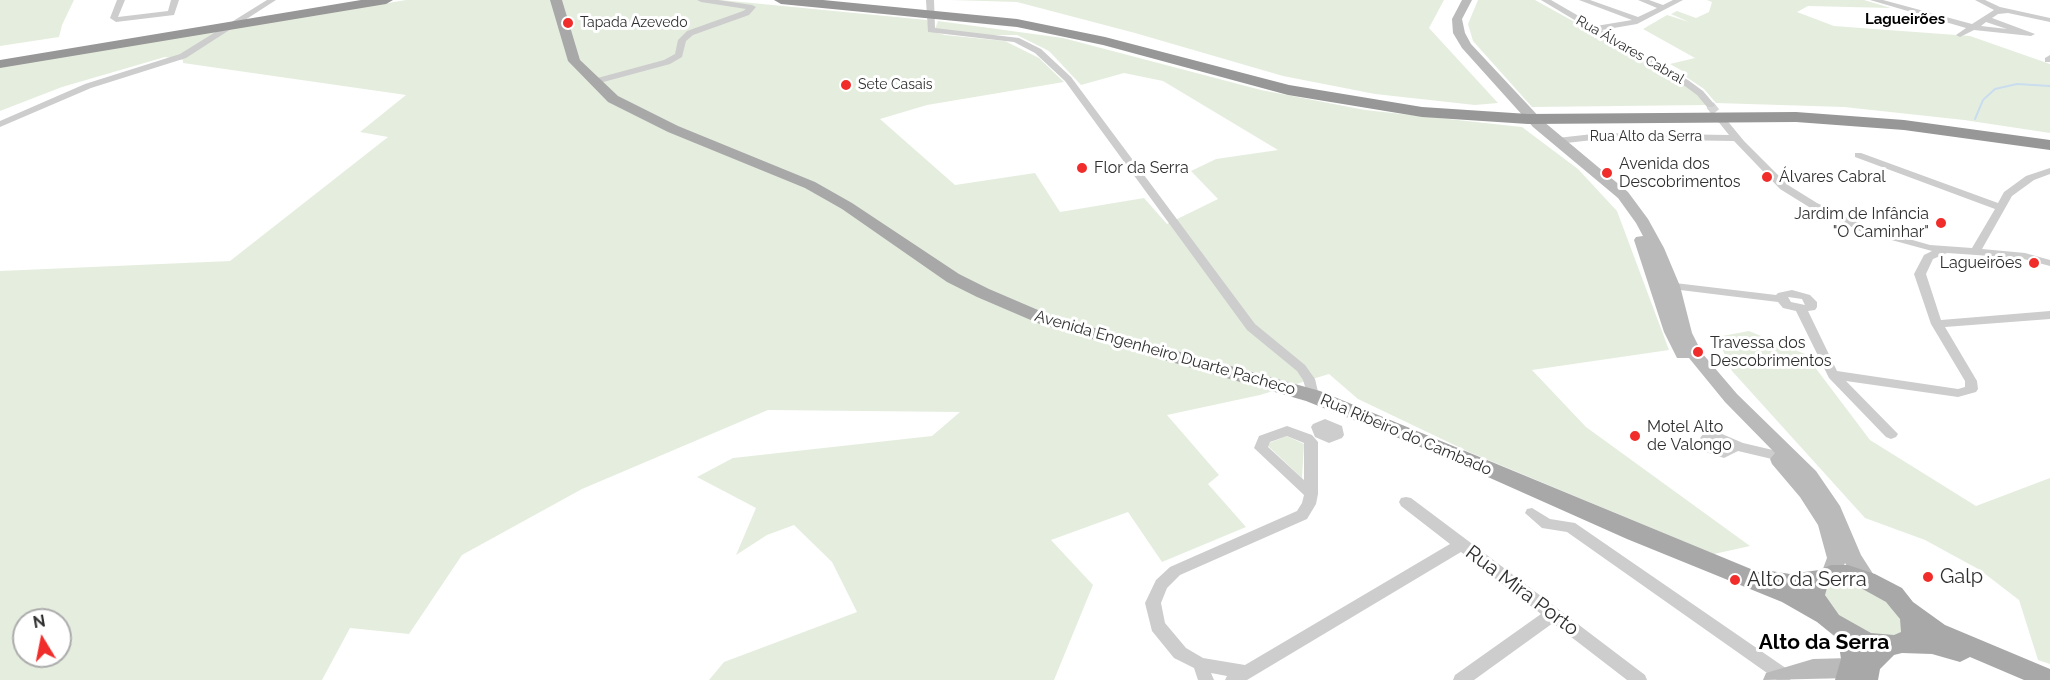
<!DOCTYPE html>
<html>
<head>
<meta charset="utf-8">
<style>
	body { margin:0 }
	#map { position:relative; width:2050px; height:680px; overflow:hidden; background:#fff; font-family:Raleway,sans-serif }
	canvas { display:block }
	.north { position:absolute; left:12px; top:608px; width:60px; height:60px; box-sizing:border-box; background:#fff; border:2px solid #acacac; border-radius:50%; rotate:350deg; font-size:16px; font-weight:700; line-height:24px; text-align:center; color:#303030 }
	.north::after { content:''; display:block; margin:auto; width:21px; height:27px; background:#f02d2a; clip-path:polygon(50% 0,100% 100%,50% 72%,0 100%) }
</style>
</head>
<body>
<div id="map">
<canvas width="2050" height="680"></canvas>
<div class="north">N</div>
</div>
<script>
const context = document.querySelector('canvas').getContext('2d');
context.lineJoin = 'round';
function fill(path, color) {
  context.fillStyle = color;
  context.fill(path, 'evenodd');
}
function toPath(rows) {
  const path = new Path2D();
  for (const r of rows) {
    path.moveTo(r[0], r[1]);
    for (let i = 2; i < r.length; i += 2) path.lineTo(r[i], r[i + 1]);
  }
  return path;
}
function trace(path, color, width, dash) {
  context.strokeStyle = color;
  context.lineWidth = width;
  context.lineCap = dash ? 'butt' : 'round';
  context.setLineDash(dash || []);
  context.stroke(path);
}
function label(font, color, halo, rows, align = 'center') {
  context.font = font + ' Raleway,sans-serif';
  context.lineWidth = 6;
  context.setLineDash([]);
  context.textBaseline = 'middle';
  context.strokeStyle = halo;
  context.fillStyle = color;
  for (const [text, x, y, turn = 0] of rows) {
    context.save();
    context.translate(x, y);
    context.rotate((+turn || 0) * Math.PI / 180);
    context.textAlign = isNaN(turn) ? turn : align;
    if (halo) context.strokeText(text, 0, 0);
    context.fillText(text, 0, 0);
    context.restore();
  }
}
fill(toPath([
	[0,0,74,0,62,25,59,37,0,46],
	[406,0,721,0,927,20,930,31,945,35,1005,41,1039,58,1064,82,927,105,880,119,955,185,1035,173,1060,212,1144,198,1167,224,1218,199,1191,171,1216,159,1278,150,1163,81,1124,73,1081,85,1049,51,1017,35,973,35,935,29,938,21,1063,38,1261,90,1365,110,1522,127,1578,169,1617,211,1669,350,1532,370,1586,427,1750,546,1714,554,1469,452,1358,399,1329,374,1260,395,1167,415,1219,475,1208,484,1246,527,1162,562,1128,512,1051,540,1093,585,1054,680,709,680,724,662,857,612,832,562,794,525,767,535,736,555,756,508,697,477,733,458,932,436,960,412,768,410,582,489,462,555,409,634,350,628,322,680,0,680,0,271,230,261,388,137,360,132,406,95,183,63,183,60,165,57,62,87,0,111,0,67],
	[24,620,60,620,60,656,24,656],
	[950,0,1444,0,1429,28,1498,103,1475,105,1375,94,1283,76,1135,33,1017,2],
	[1478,0,1535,0,1670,75,1697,94,1706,105,1532,107,1473,41,1468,24],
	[1707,0,1864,0,1891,8,1808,6,1797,12,1834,26,1970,36,2050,64,2050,133,1964,120,1844,107,1716,103,1704,89,1682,74,1686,73,1670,64,1695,58,1643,29,1667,15,1689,22,1671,14,1677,11,1696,18,1709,12,1712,2],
	[1749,331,1805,354,1870,440,1976,506,2050,478,2050,664,2038,660,2019,600,1980,570,1925,540,1865,518,1732,371,1717,337],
	[1287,436,1304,444,1302,478,1268,446,1269,443],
	[1835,580,1860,582,1903,615,1902,632,1894,637,1871,637,1834,617,1823,590]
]), '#e5eede');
trace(toPath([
	[1975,119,1983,100,1995,89,2017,84,2050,86]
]), '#c9ddef', 2);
trace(toPath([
	[1710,105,1722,120]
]), '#d6d6d6', 9, [9, 4.5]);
fill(toPath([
	[117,0,125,0,118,17,168,11,171,0,179,0,174,15,116,22,110,18,117,0],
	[267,0,276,0,186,58,91,88,0,127,0,121,85,84,180,54,267,0],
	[697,0,718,0,752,5,756,7,749,15,693,35,686,41,682,57,670,64,596,84,590,84,590,80,664,60,675,54,678,40,687,31,743,11,746,9,701,2,697,0],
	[926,0,934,0,935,28,1019,38,1041,49,1071,77,1255,324,1305,365,1315,379,1319,396,1317,399,1309,399,1303,380,1297,371,1247,330,1065,81,1035,53,1014,42,928,32,926,0],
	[1541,0,1551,0,1596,26,1632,20,1579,0,1590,0,1638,17,1657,8,1638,0,1649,0,1663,5,1673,0,1683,0,1637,24,1602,30,1688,80,1703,91,1715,105,1713,107,1707,107,1697,95,1682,84,1541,0],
	[1870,0,1883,0,1972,24,1994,10,1975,0,1985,0,2000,7,2050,18,2050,22,2008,13,1998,14,1992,18,2035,34,2031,36,1974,30,1960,37,1956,35,1966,28,1870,0],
	[1986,22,2007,29,1981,26,1986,22],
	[2050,55,2050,62,2045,62,2045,58,2050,55],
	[1722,117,1725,118,1744,141,1788,185,1817,203,1870,228,1930,245,1972,248,1995,209,1855,157,1855,153,1861,153,1998,203,2004,192,2026,176,2050,168,2050,174,2034,180,2012,196,1982,249,2025,253,2050,260,2050,266,2020,258,1947,253,1933,259,1926,274,1941,320,2050,311,2050,319,1945,327,1977,381,1978,389,1976,392,1958,397,1846,381,1898,434,1896,437,1891,439,1886,437,1829,378,1796,311,1783,308,1778,302,1672,289,1659,282,1665,279,1675,283,1776,295,1778,293,1792,290,1810,295,1817,302,1817,307,1815,310,1808,311,1837,371,1958,389,1965,387,1965,381,1931,324,1914,274,1924,255,1932,251,1862,232,1809,207,1780,189,1734,141,1602,139,1557,144,1552,141,1557,138,1602,133,1729,135,1717,120,1722,117],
	[1788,297,1802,299,1805,305,1791,302,1788,297],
	[1325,419,1342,426,1344,435,1342,438,1329,443,1315,437,1311,427,1313,424,1325,419],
	[1287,426,1312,435,1318,442,1318,494,1316,504,1307,519,1180,575,1167,588,1161,603,1165,623,1186,648,1203,658,1245,665,1450,544,1401,506,1399,502,1401,498,1406,497,1411,498,1467,540,1645,675,1647,680,1627,680,1553,623,1474,680,1453,680,1455,675,1541,614,1461,552,1247,680,1225,680,1227,676,1211,673,1214,680,1198,680,1194,668,1174,658,1152,631,1145,603,1156,580,1170,567,1297,511,1302,503,1304,495,1254,448,1259,436,1287,426],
	[1287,436,1304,443,1304,480,1268,447,1270,442,1287,436],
	[1715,431,1743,443,1794,455,1796,458,1794,461,1789,463,1738,451,1724,458,1706,452,1698,441,1703,434,1715,431],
	[1712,441,1725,446,1725,447,1716,446,1712,441],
	[1532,508,1550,519,1575,523,1790,671,1792,676,1790,680,1777,680,1567,532,1542,528,1525,513,1527,509,1532,508]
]), '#cdcdcd');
fill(toPath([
	[1462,0,1472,0,1462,19,1465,33,1471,44,1543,121,1628,192,1648,219,1664,248,1680,286,1692,333,1702,353,1737,394,1816,471,1840,506,1861,555,1877,580,1874,586,1867,588,1860,586,1845,563,1838,580,1831,582,1824,580,1821,574,1827,558,1818,525,1800,497,1772,464,1770,459,1775,453,1725,402,1689,358,1677,358,1664,332,1634,240,1636,237,1643,236,1636,223,1618,198,1533,127,1462,48,1453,33,1452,19,1462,0],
	[1850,658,1858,661,1861,668,1858,675,1850,678,1763,680,1766,673,1813,659,1850,658]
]), '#bababa');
fill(toPath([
	[550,0,562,0,580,60,618,96,678,126,815,182,852,203,959,274,989,289,1052,316,1320,391,1763,574,1771,571,1790,574,1819,570,1831,565,1848,565,1875,574,1902,588,1913,602,1945,625,2050,669,2050,680,2024,680,1970,657,1960,662,1932,654,1902,653,1894,655,1880,669,1878,680,1835,680,1841,659,1838,639,1817,622,1782,602,1627,539,1416,445,1306,401,1040,324,977,297,947,282,842,209,805,188,668,132,608,102,568,61,550,0],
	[1835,583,1859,587,1886,602,1900,619,1901,632,1894,635,1871,633,1839,615,1825,595,1827,588,1835,583]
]), '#a8a8a8');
fill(toPath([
	[361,0,393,0,386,4,0,68,0,60,361,0],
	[774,0,823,0,1017,19,1105,37,1289,85,1422,107,1528,114,1796,112,1904,120,2050,140,2050,150,1904,130,1796,122,1528,124,1422,117,1288,95,1103,45,1017,27,781,4,774,0]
]), '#979797');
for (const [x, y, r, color] of [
	[568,23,6,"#f02d2a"],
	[846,85,6,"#f02d2a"],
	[1082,168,6,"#f02d2a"],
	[1607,173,6,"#f02d2a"],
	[1767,177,6,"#f02d2a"],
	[1941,223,6,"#f02d2a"],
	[2034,263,6,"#f02d2a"],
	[1698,352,6,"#f02d2a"],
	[1635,436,6,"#f02d2a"],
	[1928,577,6,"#f02d2a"],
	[1735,580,6,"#f02d2a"]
]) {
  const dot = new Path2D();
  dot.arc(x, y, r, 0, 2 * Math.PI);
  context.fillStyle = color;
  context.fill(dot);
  trace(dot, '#fff', 2);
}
label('14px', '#303030', '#fff', [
	["Tapada Azevedo",580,23],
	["Sete Casais",858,85]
], 'left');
label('14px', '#303030', '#fff', [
	["Rua Álvares Cabral",1630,50,30],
	["Rua Alto da Serra",1646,137]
]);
label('bold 15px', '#000', '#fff', [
	["Lagueirões",1905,19]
]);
label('16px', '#303030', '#fff', [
	["Avenida dos",1619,164],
	["Descobrimentos",1619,182],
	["Flor da Serra",1094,168],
	["Álvares Cabral",1779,177],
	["Jardim de Infância",1929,214,"right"],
	["\"O Caminhar\"",1929,232,"right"],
	["Lagueirões",2022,263,"right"],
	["Travessa dos",1710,343],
	["Descobrimentos",1710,361],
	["Motel Alto",1647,427],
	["de Valongo",1647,445]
], 'left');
label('16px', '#303030', '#fff', [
	["Avenida Engenheiro Duarte Pacheco",1165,353,16],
	["Rua Ribeiro do Cambado",1406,435,23]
]);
label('20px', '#303030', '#fff', [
	["Galp",1940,577],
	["Alto da Serra",1747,580]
], 'left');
label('20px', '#303030', '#fff', [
	["Rua Mira Porto",1522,591,37]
]);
label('bold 21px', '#000', '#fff', [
	["Alto da Serra",1824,643]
]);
</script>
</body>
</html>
